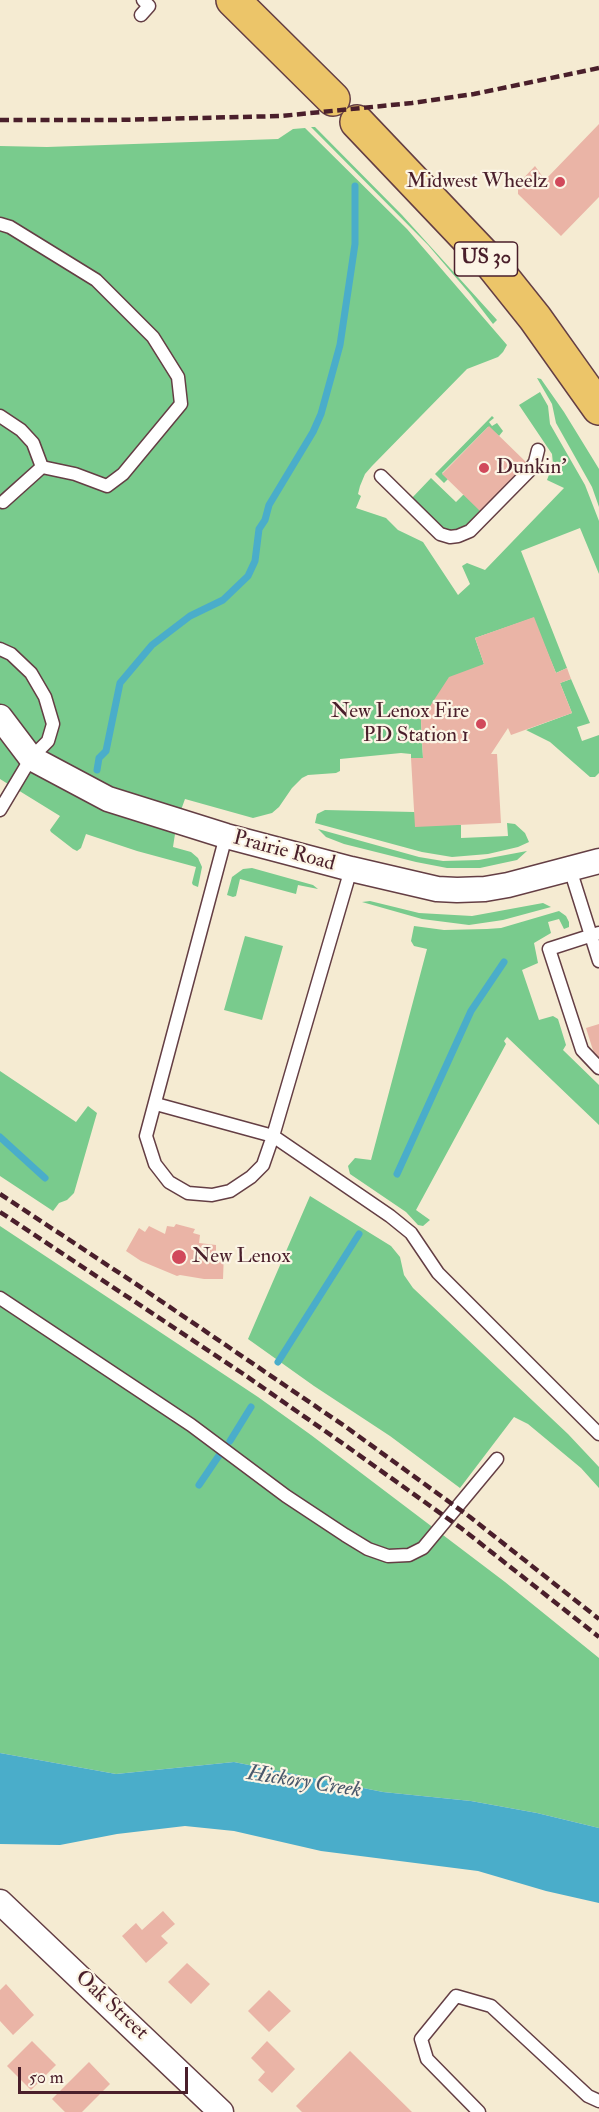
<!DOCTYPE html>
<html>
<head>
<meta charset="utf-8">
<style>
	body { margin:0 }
	#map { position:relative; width:599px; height:2112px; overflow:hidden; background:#f5ebd2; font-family:"IM FELL Double Pica",serif }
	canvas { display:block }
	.scale { position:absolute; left:18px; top:2067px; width:170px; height:27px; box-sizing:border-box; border:3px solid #4a1f2b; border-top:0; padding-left:8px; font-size:18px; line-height:21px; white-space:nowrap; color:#4a1f2b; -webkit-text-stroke:4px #fcf5e5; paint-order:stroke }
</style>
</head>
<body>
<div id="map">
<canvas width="599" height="2112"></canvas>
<div class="scale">50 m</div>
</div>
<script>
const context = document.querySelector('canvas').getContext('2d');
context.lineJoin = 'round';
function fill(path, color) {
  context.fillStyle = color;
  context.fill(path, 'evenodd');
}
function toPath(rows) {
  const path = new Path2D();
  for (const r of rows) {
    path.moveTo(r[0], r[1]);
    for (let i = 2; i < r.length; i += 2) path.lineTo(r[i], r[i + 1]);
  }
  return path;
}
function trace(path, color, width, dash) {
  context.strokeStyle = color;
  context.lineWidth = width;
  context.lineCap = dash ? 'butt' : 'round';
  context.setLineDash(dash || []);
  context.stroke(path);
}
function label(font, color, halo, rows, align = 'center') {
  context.font = font + ' "IM FELL Double Pica",serif';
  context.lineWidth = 4.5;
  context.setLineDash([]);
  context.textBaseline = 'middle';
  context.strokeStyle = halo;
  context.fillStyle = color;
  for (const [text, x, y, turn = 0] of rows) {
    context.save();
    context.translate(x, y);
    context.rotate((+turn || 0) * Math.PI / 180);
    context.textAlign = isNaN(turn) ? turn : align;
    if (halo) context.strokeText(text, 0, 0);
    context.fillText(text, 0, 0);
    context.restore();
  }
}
fill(toPath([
	[311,127,315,127,402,215,497,320,493,324,470,294,428,245],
	[305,128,407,229,507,345,503,352,498,357,467,369,372,466,365,474,360,486,358,494,361,496,356,508,386,518,398,530,423,542,458,595,470,584,462,566,467,563,485,570,564,488,547,480,553,464,552,454,519,405,540,392,548,406,550,424,585,485,599,521,599,574,580,528,521,551,567,668,556,673,533,618,475,638,484,664,421,720,423,758,411,758,411,754,401,753,340,759,340,771,336,773,308,775,302,778,292,788,279,807,272,813,253,818,185,799,177,821,173,847,191,852,198,858,202,867,198,887,193,885,192,883,196,867,137,851,86,834,81,848,77,851,73,849,51,832,50,830,60,816,0,779,0,146,47,147,278,139,293,129],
	[537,378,541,379,564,412,599,469,599,507,592,487,556,423,552,404],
	[492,416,494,418,489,422,492,426,497,423,503,431,499,436,488,427,442,473,448,479,444,483,435,474],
	[431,478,456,502,463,495,505,487,464,528,454,531,442,528,411,499],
	[571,679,590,723,577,727,582,741,599,735,599,773,595,777,590,777,550,742,526,730,572,713,560,683],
	[325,810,414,812,461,825,461,838,508,836,507,823,515,824,525,833,529,842,518,847,488,854,452,857,422,852,315,823,317,814],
	[318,829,419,857,443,861,479,860,527,851,517,860,503,863,480,868,447,868,416,862,344,844,326,837],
	[252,868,313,885,318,889,298,885,296,894,240,879,236,896,233,897,227,895,232,877,243,869],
	[370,901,419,913,472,916,543,903,551,907,503,920,469,925,422,919,362,902],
	[559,911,566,916,569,922,569,927,564,929,559,919,548,922,551,933,534,943,538,963,522,970,539,1020,553,1016,558,1019,566,1045,563,1050,599,1085,599,1125,507,1037,504,1041,506,1044,416,1210,430,1220,423,1226,418,1225,406,1212,350,1174,348,1166,355,1158,371,1160,427,949,414,946,411,941,414,926,444,930,487,929,501,928],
	[245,936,283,946,262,1020,224,1010],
	[0,1071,76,1122,88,1106,97,1113,74,1193,67,1200,59,1203,53,1211,0,1176],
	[310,1196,391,1246,400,1257,404,1275,413,1288,568,1434,599,1467,599,1488,581,1468,528,1424,514,1417,460,1488,390,1436,314,1386,248,1339],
	[0,1226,258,1397,311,1435,505,1582,599,1658,599,1828,537,1813,471,1801,383,1792,234,1762,116,1774,0,1753]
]), '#79cb8d');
fill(toPath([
	[0,1753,116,1774,234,1762,383,1792,471,1801,537,1813,599,1828,599,1903,546,1891,478,1871,321,1851,234,1831,185,1826,117,1834,60,1845,0,1844]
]), '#4aadca');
trace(toPath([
	[97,770,99,758,106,751,120,683,152,645,190,616,223,600,248,576,255,561,259,529,265,520,269,505,313,432,321,414,340,345,355,244,355,186],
	[0,1137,45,1178],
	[397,1174,471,1011,504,962],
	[278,1362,359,1234],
	[230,1441,251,1407],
	[199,1485,220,1454]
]), '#4aadca', 7);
fill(toPath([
	[599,124,599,197,561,236,518,194,518,184,535,166,545,180],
	[489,426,527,463,480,511,442,474],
	[534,617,556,673,567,668,571,679,560,683,572,713,511,735,508,728,491,754,497,754,501,823,415,827,411,758,423,758,421,720,449,677,484,664,475,638],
	[599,1024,599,1062,597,1063,586,1028],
	[176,1224,195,1229,193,1233,200,1235,199,1243,216,1245,216,1252,224,1252,223,1279,204,1279,180,1275,177,1276,141,1261,126,1251,139,1228,145,1232,149,1226,165,1234,167,1226,174,1227],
	[163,1911,175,1924,161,1936,168,1943,146,1963,122,1936,136,1923,142,1930],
	[187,1963,210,1984,191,2004,168,1982],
	[6,1984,34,2015,13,2035,0,2021,0,1990],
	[269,1990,291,2011,269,2032,248,2011],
	[32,2041,56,2065,31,2090,7,2066],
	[267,2041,295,2069,272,2093,258,2080,265,2072,251,2058],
	[350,2051,412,2112,302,2112,296,2106],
	[89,2062,110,2084,82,2112,65,2112,52,2099]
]), '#eab4a6');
const lane = toPath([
	[141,15,149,6,143,0],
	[0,224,10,227,96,280,153,337,178,377,181,404,123,474,107,486,75,474,42,467,3,502],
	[0,416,21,430,33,443,42,467],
	[381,476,440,534,450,537,458,536,470,531,529,471,535,462,538,450],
	[0,649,11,654,31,673,45,697,53,724,48,741,31,758,0,810],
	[226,836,146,1136,155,1164,169,1182,188,1193,212,1195,230,1191,251,1177,263,1165,273,1136,351,869],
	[570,869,599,961],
	[599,933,549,949,582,1050,599,1068],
	[156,1104,273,1136,390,1216,411,1233,438,1273,599,1434],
	[0,1298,191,1425,286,1496,345,1535,368,1549,388,1556,409,1555,423,1548,497,1459],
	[479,2112,427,2059,421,2039,456,1996,491,2006,588,2096,599,2101]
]);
const street = toPath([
	[0,717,31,758,108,799,226,836,351,869,437,889,457,890,485,889,508,885,599,861],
	[0,1902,221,2112]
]);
const primary = toPath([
	[233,0,333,99],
	[357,122,491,263,535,318,599,408]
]);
trace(lane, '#643e44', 15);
trace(street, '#643e44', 27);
trace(primary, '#643e44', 36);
trace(lane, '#fff', 12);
trace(street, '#fff', 24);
trace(primary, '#ecc569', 33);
trace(toPath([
	[0,120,116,120,281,116,412,103,474,94,599,68],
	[0,1194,136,1284,346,1427,470,1517,599,1619],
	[0,1212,242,1373,345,1445,461,1528,599,1637]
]), '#4a1f2b', 4.5, [9, 4.5]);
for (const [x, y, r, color] of [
	[560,182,6,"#d1495b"],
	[484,468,6,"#d1495b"],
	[481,724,6,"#d1495b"],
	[179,1257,8,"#d1495b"]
]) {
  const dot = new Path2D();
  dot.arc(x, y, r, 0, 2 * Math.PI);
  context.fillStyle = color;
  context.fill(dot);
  trace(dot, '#fcf5e5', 2);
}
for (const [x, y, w] of [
	[486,259,63]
]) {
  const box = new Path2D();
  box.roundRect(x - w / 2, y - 17, w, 34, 4.5);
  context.fillStyle = '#fcf5e5';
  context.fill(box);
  trace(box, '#4a1f2b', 1.5);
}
label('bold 20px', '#4a1f2b', null, [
	["US 30",486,259]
]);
label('21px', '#4a1f2b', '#fcf5e5', [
	["Midwest Wheelz",548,182],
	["Dunkin'",496,468,"left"],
	["New Lenox Fire",469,712],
	["PD Station 1",469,736],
	["New Lenox",192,1257,"left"]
], 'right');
label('21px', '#4a1f2b', '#fcf5e5', [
	["Prairie Road",284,852,15],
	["Oak Street",111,2006,43]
]);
label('italic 22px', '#4a586b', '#fcf5e5', [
	["Hickory Creek",304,1783,9]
]);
</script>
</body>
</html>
